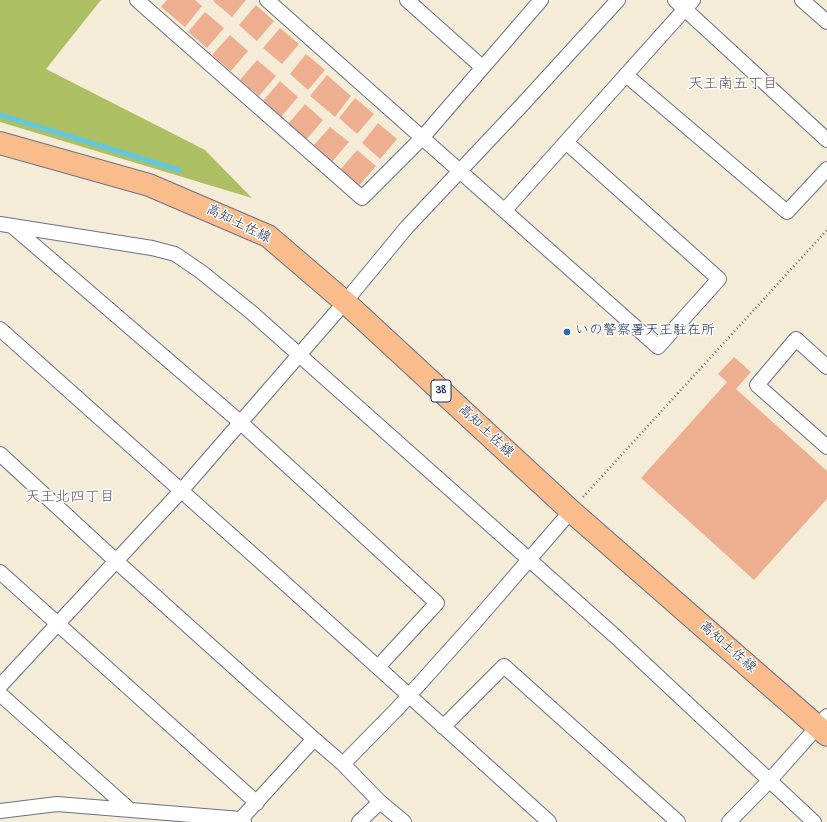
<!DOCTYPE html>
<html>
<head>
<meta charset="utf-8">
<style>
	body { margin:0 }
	canvas { display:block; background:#f5ecd8 }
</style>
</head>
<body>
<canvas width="827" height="822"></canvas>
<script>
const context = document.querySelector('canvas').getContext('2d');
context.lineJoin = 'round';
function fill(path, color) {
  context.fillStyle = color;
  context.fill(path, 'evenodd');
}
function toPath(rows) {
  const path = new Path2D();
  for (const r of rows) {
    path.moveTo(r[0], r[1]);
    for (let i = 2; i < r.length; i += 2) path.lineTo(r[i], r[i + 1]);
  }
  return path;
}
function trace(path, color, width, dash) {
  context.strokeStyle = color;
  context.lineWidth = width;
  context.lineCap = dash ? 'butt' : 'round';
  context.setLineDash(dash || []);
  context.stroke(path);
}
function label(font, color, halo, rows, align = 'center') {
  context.font = font + ' "Indie Flower","Klee One",sans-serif';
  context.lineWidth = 3;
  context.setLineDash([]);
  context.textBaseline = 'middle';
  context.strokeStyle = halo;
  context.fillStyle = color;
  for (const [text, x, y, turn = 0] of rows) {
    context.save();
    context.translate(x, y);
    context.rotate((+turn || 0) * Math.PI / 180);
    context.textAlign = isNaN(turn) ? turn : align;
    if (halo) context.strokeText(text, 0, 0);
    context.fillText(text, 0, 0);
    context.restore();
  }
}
fill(toPath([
	[0,0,101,0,46,69,205,150,252,198,0,122]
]), '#acc063');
trace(toPath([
	[0,115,179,170]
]), '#62c7df', 5);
fill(toPath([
	[167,0,195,0,202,6,185,27,161,7],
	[214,0,246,0,232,17,213,1],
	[256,5,274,21,257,41,239,25],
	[205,12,224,28,207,48,188,32],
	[280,28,299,44,282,64,263,48],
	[230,35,248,51,231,71,212,55],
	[306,54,325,70,308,90,290,74],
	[257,60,276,76,259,96,240,80],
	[327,75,351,96,335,117,310,96],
	[280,81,298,97,281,117,263,101],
	[355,98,374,114,357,134,339,118],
	[305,104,323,120,306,140,288,124],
	[378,123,397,139,380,159,362,143],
	[330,127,349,142,332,162,313,146],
	[357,150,376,166,359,186,340,170],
	[734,357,751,372,736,389,827,471,827,499,754,580,641,478,727,382,718,374]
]), '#eeaf90');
const minor = toPath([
	[137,0,362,198,422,138,541,0],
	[267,0,658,347,719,279,566,142],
	[407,0,482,67],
	[675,0,827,140],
	[802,0,827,22],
	[626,75,787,212,827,169],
	[505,210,693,0],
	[0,224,152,248,175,254,200,271,251,312,615,636,814,822],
	[12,226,240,422,437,603,378,667],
	[0,329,279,578,549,822],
	[827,367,796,339,757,385,827,447],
	[0,454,116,561,314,739],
	[0,572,257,803],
	[0,686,181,491,345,302,407,227,522,105,618,0],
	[0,694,130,810],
	[443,727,504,666,678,822],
	[343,764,397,709,476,621,571,511],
	[380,802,404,822],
	[0,811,57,804,241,819,244,822],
	[241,819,314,739,343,764,380,802,359,822],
	[729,822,770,780,827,716]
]);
const primary = toPath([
	[0,143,149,185,268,236,345,302,571,511,827,735]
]);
trace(minor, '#677189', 16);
trace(primary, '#677189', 24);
trace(toPath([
	[583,497,827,230]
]), '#677189', 2.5, [1, 3]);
trace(minor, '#fff', 14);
trace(primary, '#f9bc8a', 22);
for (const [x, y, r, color] of [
	[567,332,4,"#1f6fb2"]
]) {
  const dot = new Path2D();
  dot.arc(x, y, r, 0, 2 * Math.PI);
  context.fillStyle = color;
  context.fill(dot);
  trace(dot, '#fdfcf7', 1.5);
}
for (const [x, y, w] of [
	[441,391,20]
]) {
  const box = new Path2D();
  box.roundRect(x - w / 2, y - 11, w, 22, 3);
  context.fillStyle = '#fdfcf7';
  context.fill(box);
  trace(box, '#1b2f5e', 1);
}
label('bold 13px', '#1b2f5e', null, [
	["38",441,391]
]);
label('14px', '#1b2f5e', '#fdfcf7', [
	["高知土佐線",238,225,26],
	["高知土佐線",485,432,43],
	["高知土佐線",727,648,41]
]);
label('14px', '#1b2f5e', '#fdfcf7', [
	["いの警察署天王駐在所",575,332]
], 'left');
label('15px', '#655c70', '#fdfcf7', [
	["天王南五丁目",733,86],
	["天王北四丁目",70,499]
]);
</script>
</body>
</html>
